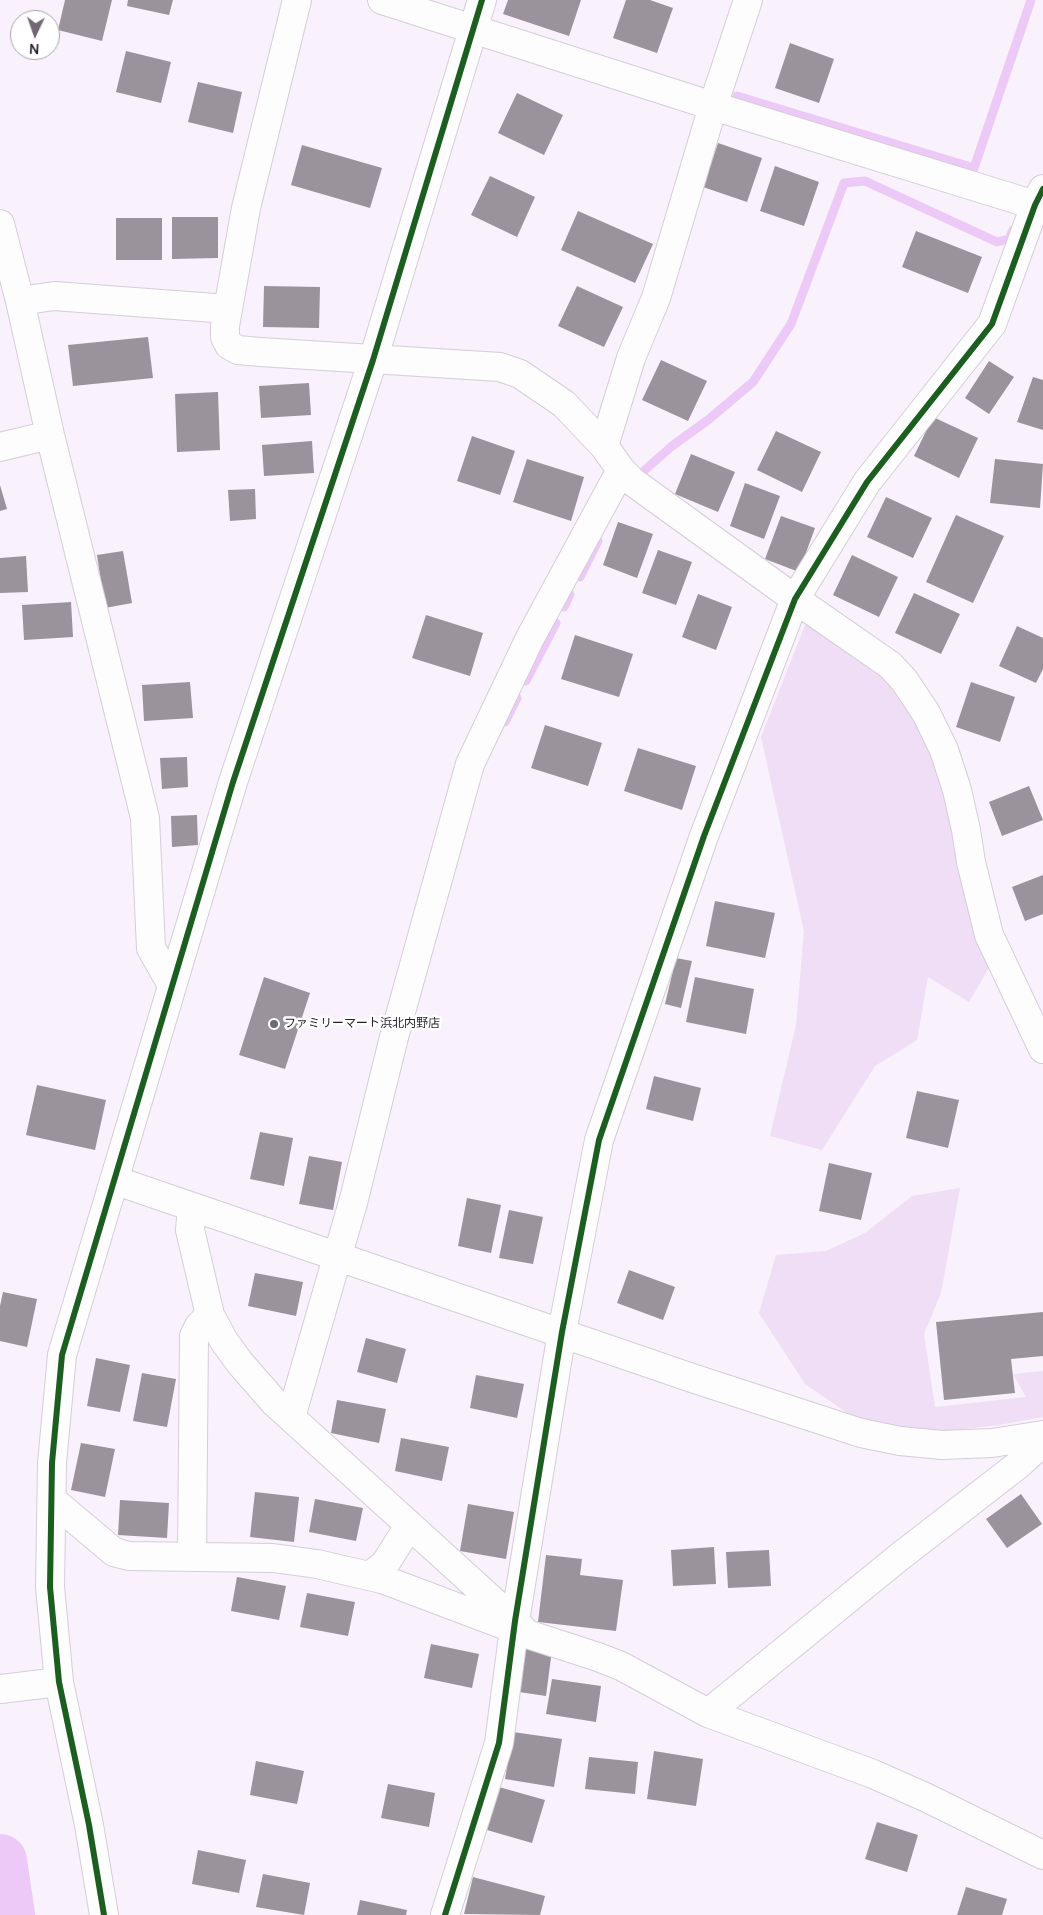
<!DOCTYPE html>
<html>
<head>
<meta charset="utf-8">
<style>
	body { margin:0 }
	#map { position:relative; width:1043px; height:1915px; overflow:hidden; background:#f9f1fb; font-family:Manrope,sans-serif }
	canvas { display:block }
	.north { position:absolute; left:10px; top:10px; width:50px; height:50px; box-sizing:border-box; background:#fff; border:1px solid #a9a5aa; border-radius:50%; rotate:183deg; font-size:14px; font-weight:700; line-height:20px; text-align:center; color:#271f2a }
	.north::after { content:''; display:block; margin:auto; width:18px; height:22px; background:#706873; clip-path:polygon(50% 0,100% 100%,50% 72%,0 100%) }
</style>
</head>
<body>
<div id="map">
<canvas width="1043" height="1915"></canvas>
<div class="north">N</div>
</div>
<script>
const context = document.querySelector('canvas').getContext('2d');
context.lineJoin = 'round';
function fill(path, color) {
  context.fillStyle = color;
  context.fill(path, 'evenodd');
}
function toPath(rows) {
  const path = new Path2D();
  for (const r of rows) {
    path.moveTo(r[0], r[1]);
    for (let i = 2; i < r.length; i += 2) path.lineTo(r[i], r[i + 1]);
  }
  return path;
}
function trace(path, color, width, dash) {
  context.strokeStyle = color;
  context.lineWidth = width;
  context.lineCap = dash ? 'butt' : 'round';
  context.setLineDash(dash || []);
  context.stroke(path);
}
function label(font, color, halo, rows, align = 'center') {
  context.font = font + ' Manrope,"Noto Sans JP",sans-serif';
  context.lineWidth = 5;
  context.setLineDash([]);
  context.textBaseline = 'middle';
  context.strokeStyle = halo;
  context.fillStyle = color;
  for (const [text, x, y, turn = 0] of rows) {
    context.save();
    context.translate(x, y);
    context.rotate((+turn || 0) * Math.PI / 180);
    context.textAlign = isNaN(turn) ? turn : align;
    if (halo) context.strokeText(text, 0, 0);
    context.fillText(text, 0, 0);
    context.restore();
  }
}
fill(toPath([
	[809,615,898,684,942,781,990,966,969,1002,928,977,917,1040,875,1066,822,1150,770,1136,796,1025,804,931,761,737],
	[960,1188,941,1293,924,1334,935,1407,1026,1397,1013,1374,1043,1371,1043,1417,999,1425,884,1438,805,1384,759,1313,776,1255,826,1251,865,1233,912,1196]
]), '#f0ddf6');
trace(toPath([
	[737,96,974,168,1031,0],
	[638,476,672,446,708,420,753,382,791,324,844,183,865,181,997,242,1009,239,1013,230],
	[580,577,598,541],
	[564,607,570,594],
	[526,681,556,623],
	[505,722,517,698]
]), '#ecc9f6', 9);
trace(toPath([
	[0,1861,8,1915]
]), '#ecc9f6', 54);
fill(toPath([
	[65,0,112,0,102,41,58,30],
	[128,0,173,0,169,15,127,6],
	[508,0,581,0,569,36,503,14],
	[626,0,650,0,673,8,657,53,613,38],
	[790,43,834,59,819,103,775,88],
	[126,51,171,62,161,103,116,92],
	[198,82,242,92,233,133,188,122],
	[517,93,563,115,544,155,498,133],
	[718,143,762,158,747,202,703,187],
	[302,145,382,168,370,208,291,185],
	[775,166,819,182,804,226,760,211],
	[490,176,535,197,517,237,471,215],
	[578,211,653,244,635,283,561,250],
	[172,217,218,217,218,258,172,259],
	[116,218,162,218,162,260,116,260],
	[916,231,982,257,968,293,902,267],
	[264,286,320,287,319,328,263,327],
	[577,286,623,307,604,347,558,326],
	[148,337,153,378,73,386,68,345],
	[661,360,707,381,688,421,642,400],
	[989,361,1014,377,989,414,965,398],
	[1033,377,1043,380,1043,430,1017,422],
	[309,383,311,415,261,418,259,386],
	[218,392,220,450,177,452,175,394],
	[933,417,978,438,959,478,914,456],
	[776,431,821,452,802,492,757,470],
	[472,436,515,451,500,495,457,481],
	[312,441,314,473,264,476,262,445],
	[691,454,735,472,718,512,675,494],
	[527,459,584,477,571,521,513,502],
	[995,459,1043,464,1040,508,990,503],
	[745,483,780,496,764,539,730,526],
	[0,485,7,509,0,511],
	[255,489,256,519,230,521,228,490],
	[886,497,932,518,913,558,867,537],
	[956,515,1004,536,973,603,926,582],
	[781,516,815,528,799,572,765,559],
	[618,522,653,534,637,578,603,565],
	[658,550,692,562,676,605,642,593],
	[123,551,132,603,105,608,97,555],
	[852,555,898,577,879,617,833,595],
	[26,556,28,592,0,593,0,558],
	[914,593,960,614,941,654,895,633],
	[698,594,732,607,716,650,682,637],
	[71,602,73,637,24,640,22,605],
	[426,615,483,633,470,676,412,658],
	[1017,626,1043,638,1043,669,1036,683,999,666],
	[575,635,633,654,619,697,561,679],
	[190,682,193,718,144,721,142,685],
	[971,682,1015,697,1000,742,956,727],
	[545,725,602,743,588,786,531,768],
	[638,748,696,766,682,810,624,791],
	[187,757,188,787,162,789,160,758],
	[1029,786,1043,820,1002,836,989,802],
	[197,815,198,845,172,847,171,816],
	[1043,875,1043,914,1025,921,1012,887],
	[715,901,775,913,765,958,706,946],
	[676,958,692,961,681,1008,665,1004],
	[264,977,310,993,285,1069,239,1055],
	[695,977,754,989,746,1034,686,1022],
	[654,1076,701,1088,693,1121,646,1109],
	[37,1085,106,1100,95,1150,26,1135],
	[917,1091,959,1100,948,1148,906,1138],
	[260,1132,293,1138,284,1186,250,1179],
	[309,1156,342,1162,333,1210,299,1204],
	[829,1163,872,1173,861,1220,819,1211],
	[467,1198,501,1205,491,1253,458,1246],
	[509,1210,543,1217,533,1264,499,1258],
	[629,1270,675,1287,663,1320,617,1303],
	[255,1273,303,1282,296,1316,248,1306],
	[3,1292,37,1299,27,1347,0,1341,0,1306],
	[1043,1312,1043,1356,1011,1359,1015,1393,944,1400,936,1322],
	[366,1338,406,1349,397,1383,357,1372],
	[96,1358,130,1365,120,1412,87,1406],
	[142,1373,176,1379,167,1427,133,1421],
	[476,1375,524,1384,517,1418,470,1408],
	[337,1400,386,1409,379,1443,331,1433],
	[401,1438,449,1447,442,1481,395,1471],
	[81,1443,115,1449,105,1497,71,1490],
	[255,1492,299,1497,294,1542,250,1537],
	[1021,1494,1042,1524,1007,1548,986,1519],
	[315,1499,363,1508,356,1541,309,1532],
	[120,1500,169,1503,167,1538,118,1535],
	[468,1504,514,1512,506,1559,460,1551],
	[714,1547,716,1584,673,1586,671,1550],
	[769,1550,771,1586,728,1588,726,1552],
	[546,1555,582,1559,580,1575,623,1580,616,1631,538,1622],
	[237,1577,286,1586,279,1620,231,1611],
	[307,1593,355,1602,348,1636,300,1627],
	[431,1644,479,1654,472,1688,424,1678],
	[525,1646,552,1650,546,1696,519,1692],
	[552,1679,601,1686,596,1722,546,1714],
	[513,1732,562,1739,554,1787,505,1779],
	[654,1751,703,1759,696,1806,647,1799],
	[589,1757,638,1762,635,1794,585,1789],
	[256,1761,304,1771,297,1804,250,1795],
	[388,1784,435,1793,429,1827,381,1818],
	[499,1787,545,1800,532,1843,487,1830],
	[877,1822,918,1835,907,1872,865,1859],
	[198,1850,246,1860,239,1893,192,1884],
	[263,1874,310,1883,304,1915,256,1907],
	[473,1877,545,1896,540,1915,464,1914],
	[966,1887,1007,1899,1002,1915,957,1915],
	[360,1900,407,1910,406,1915,357,1915]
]), '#9a939c');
const minor = toPath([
	[297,0,246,208,225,326,225,337,229,345,238,350,260,352,500,367,520,374,564,404,604,446,621,470,633,482,795,599,890,665,904,680,926,713,944,750,957,790,966,830,971,862,989,935,1043,1049],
	[382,0,713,106,1035,205],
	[0,224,20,301,50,435,145,818,151,948,172,985],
	[20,301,54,296,228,309],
	[604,446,631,358,656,298,713,106,748,0],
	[0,447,50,435],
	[114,1180,692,1378,861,1433,900,1441,942,1445,992,1443,1043,1435],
	[192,1207,190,1230,210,1315,224,1341,240,1363,275,1403,515,1621,527,1634,598,1657,621,1666,708,1713,873,1774,925,1797,1043,1855],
	[291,1417,354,1199,394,1037,470,764,530,638,621,470],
	[52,1500,114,1552,121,1554,129,1556,273,1558,317,1564,382,1579,512,1628],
	[192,1556,194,1336,199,1326,210,1315],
	[370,1576,385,1564,409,1526],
	[0,1689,59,1682],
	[708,1713,898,1558,1018,1465,1043,1442],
	[104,1915,89,1825,59,1682,50,1587,52,1463,62,1355,233,782,373,360,482,0],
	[445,1915,499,1743,515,1621,562,1332,599,1140,704,836,795,599,867,482,992,324,1035,205,1043,189]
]);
trace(minor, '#d5cdd7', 30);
trace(minor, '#fefdfe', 28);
trace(toPath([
	[104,1915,89,1825,59,1682,50,1587,52,1463,62,1355,233,782,373,360,482,0],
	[445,1915,499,1743,515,1621,562,1332,599,1140,704,836,795,599,867,482,992,324,1035,205,1043,189]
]), '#1b5e20', 6);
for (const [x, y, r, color] of [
	[274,1024,5,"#706873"]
]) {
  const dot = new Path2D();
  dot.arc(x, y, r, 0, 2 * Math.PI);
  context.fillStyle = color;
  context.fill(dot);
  trace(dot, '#fff', 2);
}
label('12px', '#271f2a', '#fff', [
	["ファミリーマート浜北内野店",284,1024]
], 'left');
</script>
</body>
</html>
